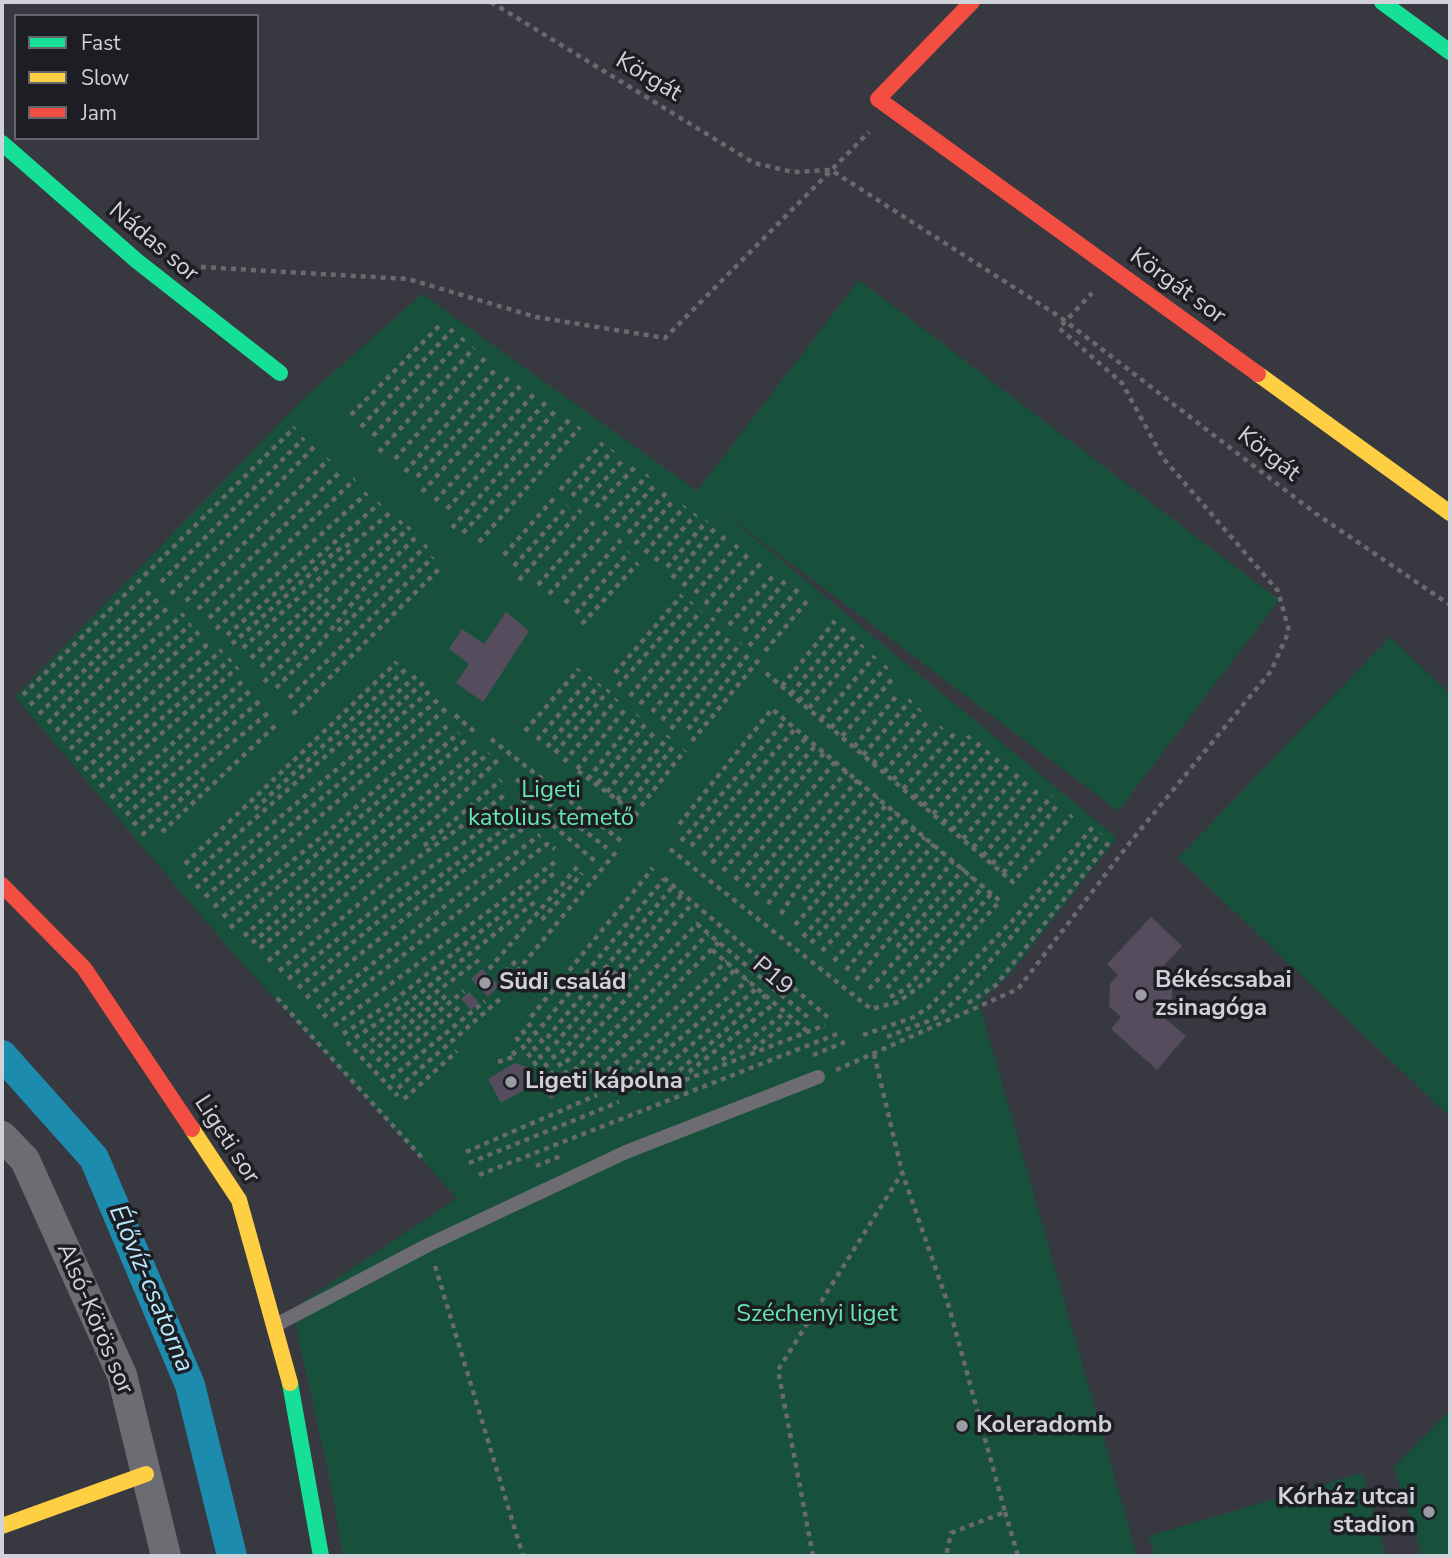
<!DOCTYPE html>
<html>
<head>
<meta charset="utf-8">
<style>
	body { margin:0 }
	#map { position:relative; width:1452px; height:1558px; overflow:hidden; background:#383840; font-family:"Nunito Sans",sans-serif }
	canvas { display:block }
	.frame { position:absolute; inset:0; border:4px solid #d1d1da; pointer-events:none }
	.legend { position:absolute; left:14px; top:14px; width:245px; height:126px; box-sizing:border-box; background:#1d1d24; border:2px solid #65656d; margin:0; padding:9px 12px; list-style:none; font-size:21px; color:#d1d1da }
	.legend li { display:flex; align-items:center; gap:14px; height:35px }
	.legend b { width:35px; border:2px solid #65656d }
</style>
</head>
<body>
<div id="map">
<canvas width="1452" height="1558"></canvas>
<div class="frame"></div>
<ul class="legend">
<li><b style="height:9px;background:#16e098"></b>Fast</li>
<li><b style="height:9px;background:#ffcf43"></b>Slow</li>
<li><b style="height:9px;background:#f24e42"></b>Jam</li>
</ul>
</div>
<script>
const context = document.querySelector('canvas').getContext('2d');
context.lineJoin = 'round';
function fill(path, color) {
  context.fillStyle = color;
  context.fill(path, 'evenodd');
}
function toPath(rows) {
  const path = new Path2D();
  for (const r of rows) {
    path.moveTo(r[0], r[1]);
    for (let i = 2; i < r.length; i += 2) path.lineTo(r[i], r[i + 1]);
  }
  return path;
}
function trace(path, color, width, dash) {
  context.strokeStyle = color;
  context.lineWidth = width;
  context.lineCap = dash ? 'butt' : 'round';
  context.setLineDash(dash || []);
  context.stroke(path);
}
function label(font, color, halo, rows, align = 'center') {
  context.font = font + ' "Nunito Sans",sans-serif';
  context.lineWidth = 7;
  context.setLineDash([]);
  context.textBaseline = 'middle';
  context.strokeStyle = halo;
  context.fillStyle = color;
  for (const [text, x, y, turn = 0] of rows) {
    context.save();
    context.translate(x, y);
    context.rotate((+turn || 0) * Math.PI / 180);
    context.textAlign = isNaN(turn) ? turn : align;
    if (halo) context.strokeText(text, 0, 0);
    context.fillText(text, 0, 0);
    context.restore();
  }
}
fill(toPath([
	[859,280,1279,600,1118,811,718,508,1117,838,1011,973,979,1003,1137,1556,343,1556,332,1490,292,1309,457,1198,233,953,15,697,300,402,422,294,697,491],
	[1390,637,1450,694,1450,1117,1178,858],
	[1450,1410,1450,1556,1422,1556,1394,1467],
	[1362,1473,1386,1556,1155,1556,1149,1536]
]), '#17513c');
trace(toPath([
	[2,1055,94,1158,190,1385,232,1556]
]), '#1d8bae', 30);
fill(toPath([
	[506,612,529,631,483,702,456,683,469,664,449,649,462,629,484,644],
	[1151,917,1182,946,1159,971,1172,983,1172,1004,1162,1016,1186,1036,1157,1070,1111,1029,1121,1017,1109,1006,1110,984,1118,975,1107,964],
	[482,969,499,986,488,997,471,979],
	[469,992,479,1002,471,1010,461,999],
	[515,1063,528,1067,533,1085,501,1103,488,1079],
	[545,1083,554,1097,550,1099,542,1085]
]), '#554d5d');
trace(toPath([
	[491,2,754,163,793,172,831,170,1060,317,1315,513,1450,605],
	[201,267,408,279,536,317,665,338,869,132],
	[351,415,441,324],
	[361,427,453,329],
	[373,436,464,338],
	[379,452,474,348],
	[395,459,486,357],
	[405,472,496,369],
	[417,477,511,375],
	[560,490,603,443],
	[422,492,520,386],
	[572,496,613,450],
	[435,501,535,393],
	[584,502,624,459],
	[596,507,637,465],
	[447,509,546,402],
	[605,520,648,475],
	[616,527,657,483],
	[452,528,555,411],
	[463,533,571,418],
	[628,533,667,492],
	[479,542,580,427],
	[635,544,674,500],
	[645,553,685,506],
	[504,555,556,496],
	[655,561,696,514],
	[514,566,568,506],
	[667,567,707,521],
	[672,578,716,527],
	[519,580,581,510],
	[161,582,304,438],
	[538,585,594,522],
	[683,586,726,535],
	[695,593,738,545],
	[171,594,315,446],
	[549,594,607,531],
	[186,601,329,459],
	[565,603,621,540],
	[705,604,749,553],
	[198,609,341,471],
	[717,612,762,562],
	[576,613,629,552],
	[209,618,355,479],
	[582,624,638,563],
	[729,625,775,574],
	[216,629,367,493],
	[338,631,427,545],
	[744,631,785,581],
	[227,635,380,503],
	[232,644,336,551,356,541,390,513],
	[749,646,798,589],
	[243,648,353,548],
	[765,651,808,600],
	[251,658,402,521],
	[261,667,329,598],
	[615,673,682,595],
	[766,673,1013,882,1072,815],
	[264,682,291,657,361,574,410,527],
	[618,686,692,602],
	[782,686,835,621],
	[276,688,318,646,367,585,417,536],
	[791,694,845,628],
	[23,695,295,427],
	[630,696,701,611],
	[289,698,433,557],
	[799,701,854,637],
	[640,704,714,618],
	[30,705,153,589],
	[809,708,863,645],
	[652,712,722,628],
	[39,714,160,597],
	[293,714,442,566],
	[455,715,476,733],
	[821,719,875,656],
	[662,720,731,635],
	[48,723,100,667,170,606],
	[831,728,887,666],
	[671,729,741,643],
	[688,729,748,655],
	[56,731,117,671,184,614],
	[525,731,579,669],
	[842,736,895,676],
	[491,739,621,841],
	[63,740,191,624],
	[537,740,591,677],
	[692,741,761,657],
	[352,745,424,682],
	[547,747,600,684],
	[854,747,899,693],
	[70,749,199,632],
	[555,753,609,690],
	[863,755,911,700],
	[76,760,209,643],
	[564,762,617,699],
	[873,764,920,709],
	[577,769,627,707],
	[84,770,222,650],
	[578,771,639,816],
	[884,772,929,720],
	[92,778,231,659],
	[516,779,607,848],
	[588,779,638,715],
	[893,780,942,727],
	[598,783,647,722],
	[100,787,238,667],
	[903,789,955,733],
	[607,792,656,730],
	[111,798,244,680],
	[914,798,970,736],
	[522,799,596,862],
	[617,800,669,736],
	[641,806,685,750],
	[923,806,980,743],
	[118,807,250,691],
	[627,807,675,744],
	[255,809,407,668],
	[933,814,989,751],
	[126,815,261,700],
	[943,823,999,758],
	[133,825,268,713],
	[952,830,1009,765],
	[162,832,278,723],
	[142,835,204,778],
	[963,839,1019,773],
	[681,841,785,721],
	[424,846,501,780],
	[691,846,795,729],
	[973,848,1028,780],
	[670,849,871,1009,898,1002,927,981,1000,901,772,709,677,827],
	[703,855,806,738],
	[983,856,1040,787],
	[712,863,815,746],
	[185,864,397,662],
	[992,864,1052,796],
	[723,871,824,753],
	[1003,873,1059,803],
	[188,878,416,676],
	[664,878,830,1019],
	[735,880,835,762],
	[746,887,847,771],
	[196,888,431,690],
	[755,895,858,780],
	[205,897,440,698],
	[803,900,887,804],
	[768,904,785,880,867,788],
	[214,907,449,706],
	[781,914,803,879,878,797],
	[223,917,336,825,447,726],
	[542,920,582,873],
	[795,925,896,812],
	[230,928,459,733],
	[244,936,466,740],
	[803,937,905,820],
	[252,943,480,748],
	[811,943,915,828],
	[897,947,964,868],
	[260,948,354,871,489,753],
	[712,950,807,1031],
	[822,951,925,837],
	[268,961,438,816,498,760],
	[834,961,934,844],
	[489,969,578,866],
	[846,970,943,852],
	[279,971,391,877,505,795],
	[288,979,399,890,513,807],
	[498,979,516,961],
	[856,980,953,861],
	[504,987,616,852],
	[298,988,380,920,522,816],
	[887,988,984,886],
	[869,989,973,877],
	[890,997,906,989,992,893],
	[277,998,425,1161],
	[306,998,463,871,531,823],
	[968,1003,996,985,1110,841],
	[317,1008,465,890,540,835],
	[323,1017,547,844,555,849],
	[531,1017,653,868],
	[528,1023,570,1078],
	[334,1026,555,862],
	[541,1027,664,879],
	[522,1030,553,1075],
	[343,1034,392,1002,557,871],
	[863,1035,914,1017,929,1007,1012,921,1093,827],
	[516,1037,540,1070],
	[887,1037,936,1018,958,998,1101,833],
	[355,1038,413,999,536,901],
	[547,1038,673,886],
	[347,1042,398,1096],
	[555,1044,682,894],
	[363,1047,479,960],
	[753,1049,793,1019],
	[370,1053,447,995],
	[561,1053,691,905],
	[874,1054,902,1172,949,1307,1005,1512,951,1533,946,1556],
	[813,1055,845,1042],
	[722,1060,786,1012],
	[377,1061,464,991],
	[498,1062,516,1056,510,1048],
	[566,1062,697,924,810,1019],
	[385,1067,462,1005],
	[836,1070,1018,989,1131,841,1271,671,1289,631,1278,591,1163,458,1122,383,1059,328,1092,293],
	[574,1071,708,934],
	[689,1072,775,1003],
	[672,1077,766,995],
	[391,1078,485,1001],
	[581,1080,719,942],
	[593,1084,727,961],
	[398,1088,500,999],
	[607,1091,736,969],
	[638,1091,757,988],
	[657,1091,825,1025],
	[618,1092,748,980],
	[404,1099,457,1051],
	[466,1152,597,1095],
	[469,1163,619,1102],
	[536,1166,561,1156],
	[479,1175,837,1034],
	[435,1266,523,1556],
	[1005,1512,1018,1556],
	[813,1556,778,1370,902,1173]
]), '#696970', 4.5, [5, 5]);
trace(toPath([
	[276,1325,428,1245,626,1152,818,1077]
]), '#6c6c72', 14);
trace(toPath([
	[2,1136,25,1160,122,1375,166,1556]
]), '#6c6c72', 30);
trace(toPath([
	[1382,2,1450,52],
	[2,143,137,261,280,373],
	[290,1383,321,1556]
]), '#16e098', 16);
trace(toPath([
	[1258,374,1450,513],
	[192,1129,239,1200,290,1383],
	[2,1526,146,1474]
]), '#ffcf43', 16);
trace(toPath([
	[972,2,878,99,1258,374],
	[2,885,84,968,192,1129]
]), '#f24e42', 16);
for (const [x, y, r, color] of [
	[485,983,7,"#9b9ba4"],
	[1141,995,7,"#9b9ba4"],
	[511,1082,7,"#9b9ba4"],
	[962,1426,7,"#9b9ba4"],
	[1429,1512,7,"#9b9ba4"]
]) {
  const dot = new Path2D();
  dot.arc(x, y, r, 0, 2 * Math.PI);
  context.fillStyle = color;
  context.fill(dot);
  trace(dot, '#1d1d24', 2.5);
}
label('24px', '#d1d1da', '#1d1d24', [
	["Körgát",648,78,31],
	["Nádas sor",153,243,40],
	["Körgát sor",1177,287,36],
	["Körgát",1268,455,38],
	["P19",772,977,41],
	["Ligeti sor",226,1140,57],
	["Alsó-Körös sor",94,1319,67]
]);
label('24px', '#65e8b0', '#1d1d24', [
	["Ligeti",551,791],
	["katolius temető",551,819],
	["Széchenyi liget",817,1315]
]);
label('bold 24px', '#d1d1da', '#1d1d24', [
	["Békéscsabai",1155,981],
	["zsinagóga",1155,1009],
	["Südi család",499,983],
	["Ligeti kápolna",525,1082],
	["Koleradomb",976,1426],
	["Kórház utcai",1415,1498,"right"],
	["stadion",1415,1526,"right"]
], 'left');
label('italic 26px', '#b8e8fc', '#1d1d24', [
	["Élővíz-csatorna",150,1289,67]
]);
</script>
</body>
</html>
